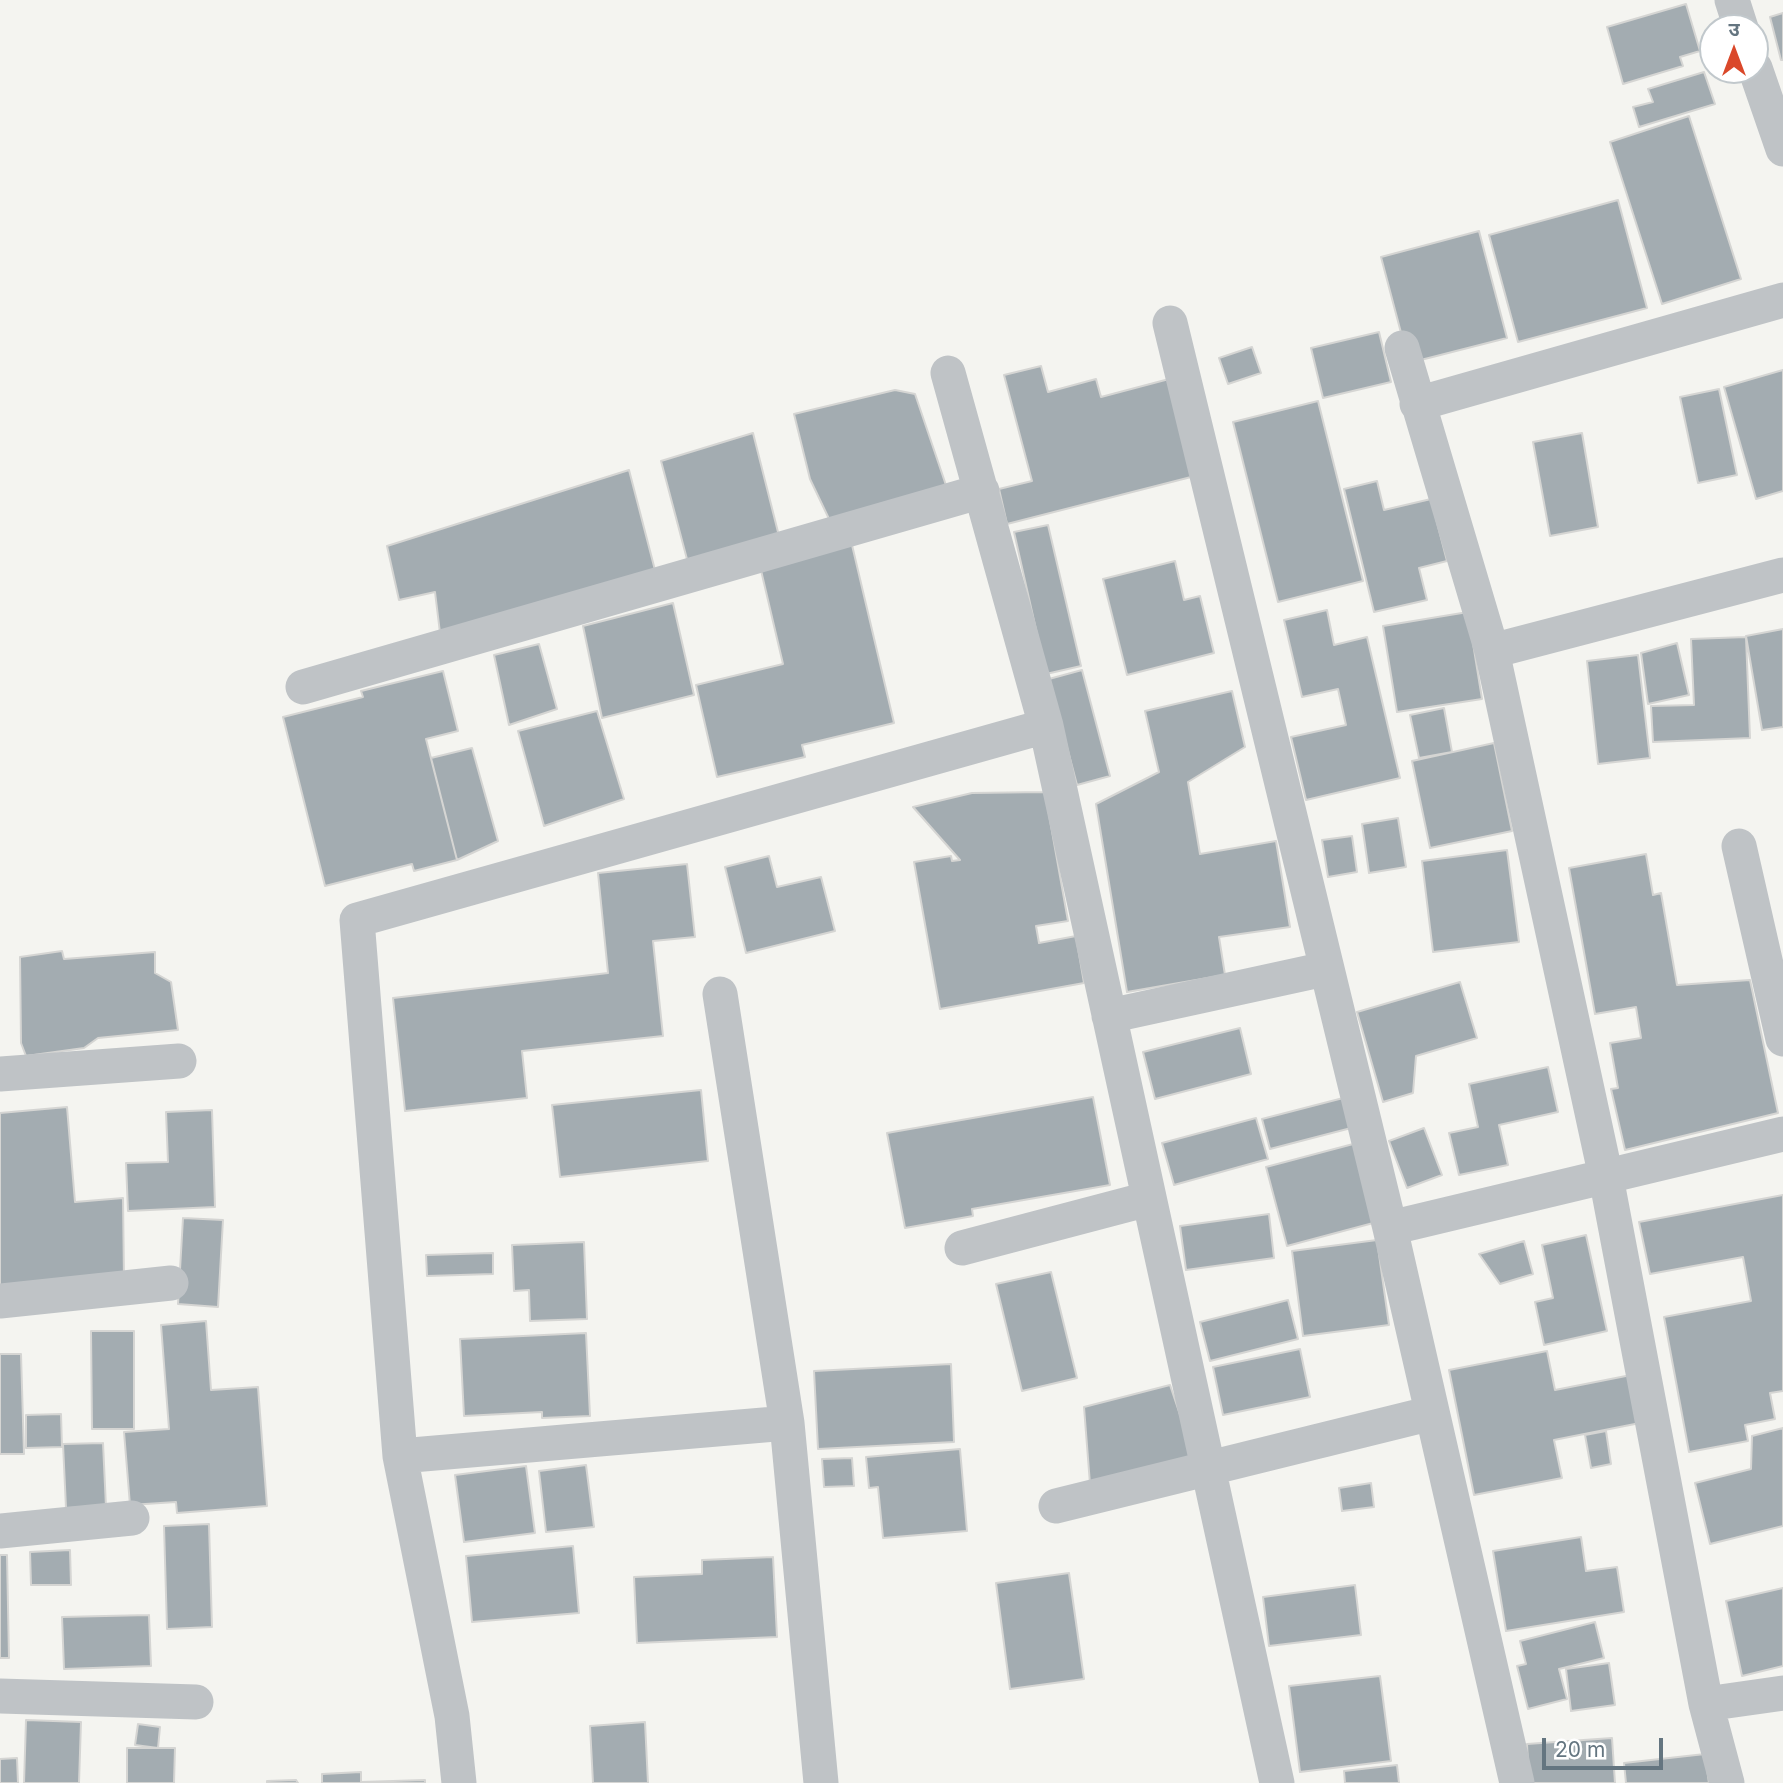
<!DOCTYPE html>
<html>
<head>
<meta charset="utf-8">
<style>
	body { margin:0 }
	#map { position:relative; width:1783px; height:1783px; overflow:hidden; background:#f4f4f0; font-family:Inter,"Noto Sans Devanagari",sans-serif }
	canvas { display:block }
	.north { position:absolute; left:1699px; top:14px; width:70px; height:70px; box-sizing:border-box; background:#fff; border:2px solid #c1c8cc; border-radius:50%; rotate:0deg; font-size:19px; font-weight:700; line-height:28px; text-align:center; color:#647580 }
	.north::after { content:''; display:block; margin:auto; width:24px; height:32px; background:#da482a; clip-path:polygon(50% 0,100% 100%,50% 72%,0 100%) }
	.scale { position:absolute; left:1542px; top:1738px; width:121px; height:32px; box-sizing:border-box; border:4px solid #647580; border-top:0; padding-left:9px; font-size:21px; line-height:24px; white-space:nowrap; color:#647580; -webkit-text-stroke:5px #fff; paint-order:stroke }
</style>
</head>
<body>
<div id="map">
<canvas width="1783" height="1783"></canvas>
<div class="north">उ</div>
<div class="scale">20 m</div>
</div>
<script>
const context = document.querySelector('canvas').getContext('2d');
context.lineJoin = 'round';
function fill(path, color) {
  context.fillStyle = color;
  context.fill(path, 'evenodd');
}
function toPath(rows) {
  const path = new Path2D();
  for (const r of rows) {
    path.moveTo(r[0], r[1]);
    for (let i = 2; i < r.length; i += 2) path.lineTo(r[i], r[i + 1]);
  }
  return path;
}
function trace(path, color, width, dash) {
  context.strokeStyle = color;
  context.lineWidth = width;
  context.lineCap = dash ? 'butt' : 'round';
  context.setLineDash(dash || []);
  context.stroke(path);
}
const building = toPath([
	[1686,4,1700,51,1680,57,1683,66,1623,84,1607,27,1686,4],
	[1783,13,1783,60,1781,60,1770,17,1783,13],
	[1704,72,1715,104,1639,127,1633,107,1653,102,1648,89,1704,72],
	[1689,116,1741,279,1662,304,1610,142,1689,116],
	[1618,200,1647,308,1518,342,1489,235,1618,200],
	[1479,231,1507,338,1409,363,1381,257,1479,231],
	[1379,332,1391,382,1323,398,1311,348,1379,332],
	[1252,347,1261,373,1228,384,1219,358,1252,347],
	[1041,366,1048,392,1096,379,1101,397,1169,379,1195,476,1007,524,999,489,1032,481,1004,375,1041,366],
	[1783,370,1783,491,1756,499,1724,387,1783,370],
	[1719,389,1737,475,1698,483,1680,397,1719,389],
	[895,390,915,394,950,497,831,523,810,479,794,414,895,390],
	[1318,401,1363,581,1278,602,1233,422,1318,401],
	[753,433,780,540,688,563,661,461,753,433],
	[1582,433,1598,527,1550,536,1533,442,1582,433],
	[629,470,656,574,441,641,435,592,399,600,387,546,629,470],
	[1377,481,1384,510,1431,499,1447,561,1419,568,1427,600,1374,612,1344,489,1377,481],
	[1048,525,1081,666,1046,674,1014,532,1048,525],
	[852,545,894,723,802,745,805,757,717,777,696,685,783,664,760,566,852,545],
	[1175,561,1184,600,1200,596,1214,653,1127,675,1103,579,1175,561],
	[673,603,694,695,602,718,583,626,673,603],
	[1327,610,1334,645,1367,637,1400,778,1306,800,1291,737,1346,725,1338,689,1302,697,1284,620,1327,610],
	[1468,612,1482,699,1397,712,1383,626,1468,612],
	[1783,629,1783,727,1762,730,1746,636,1783,629],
	[1746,637,1750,738,1653,742,1651,706,1694,705,1691,639,1746,637],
	[1677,643,1689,695,1648,704,1641,653,1677,643],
	[539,644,557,709,509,725,494,655,539,644],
	[1638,655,1650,758,1598,764,1587,661,1638,655],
	[1082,670,1110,776,1077,785,1049,679,1082,670],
	[443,671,458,731,426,739,457,860,414,871,412,864,325,886,283,717,363,697,361,691,443,671],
	[1232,691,1245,747,1188,782,1200,854,1276,841,1290,927,1219,937,1225,975,1127,992,1096,804,1159,772,1145,711,1232,691],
	[1444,708,1452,752,1419,758,1410,715,1444,708],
	[597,711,624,799,544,826,518,731,597,711],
	[1494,743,1512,831,1430,848,1412,761,1494,743],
	[472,748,498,841,457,860,431,758,472,748],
	[1045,792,1068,921,1036,926,1039,943,1076,936,1084,983,940,1009,914,862,951,856,952,861,960,860,913,807,972,793,1045,792],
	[1398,818,1406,867,1369,873,1362,824,1398,818],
	[1352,836,1357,872,1328,877,1322,840,1352,836],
	[1507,850,1519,942,1433,952,1422,861,1507,850],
	[1646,854,1653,895,1661,893,1677,985,1750,980,1778,1113,1625,1150,1611,1089,1618,1088,1610,1043,1641,1038,1636,1007,1595,1014,1569,868,1646,854],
	[769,856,777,887,821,877,835,931,746,953,725,867,769,856],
	[687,864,695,937,653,941,663,1036,522,1051,527,1098,405,1111,393,998,608,973,598,873,687,864],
	[62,951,64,959,155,952,155,973,171,982,178,1030,98,1038,84,1048,26,1056,21,1043,20,957,62,951],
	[1460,982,1477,1038,1416,1056,1413,1093,1383,1102,1357,1012,1460,982],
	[1240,1028,1251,1074,1155,1099,1143,1052,1240,1028],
	[1548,1067,1558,1112,1499,1125,1508,1165,1459,1175,1449,1133,1478,1127,1469,1084,1548,1067],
	[701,1090,708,1161,560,1177,552,1105,701,1090],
	[1093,1097,1110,1185,972,1209,973,1216,905,1228,887,1133,1093,1097],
	[1347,1097,1355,1127,1270,1149,1262,1119,1347,1097],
	[67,1107,75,1202,123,1198,124,1280,0,1289,0,1113,67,1107],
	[212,1110,215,1207,128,1211,126,1163,168,1162,166,1112,212,1110],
	[1256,1118,1268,1159,1174,1185,1162,1143,1256,1118],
	[1424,1128,1442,1175,1407,1188,1389,1141,1424,1128],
	[1357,1143,1377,1222,1287,1246,1266,1167,1357,1143],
	[1783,1195,1783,1391,1770,1393,1775,1419,1745,1425,1748,1441,1689,1452,1664,1317,1751,1301,1743,1257,1650,1274,1639,1222,1783,1195],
	[1269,1214,1274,1258,1186,1270,1180,1226,1269,1214],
	[183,1218,223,1220,218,1307,178,1304,183,1218],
	[1586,1235,1607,1331,1544,1345,1535,1302,1553,1298,1542,1245,1586,1235],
	[1377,1240,1389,1325,1303,1336,1292,1251,1377,1240],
	[1524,1241,1533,1274,1500,1284,1479,1254,1524,1241],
	[584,1242,587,1319,530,1321,529,1290,514,1291,512,1245,584,1242],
	[493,1253,493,1274,427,1276,426,1255,493,1253],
	[1051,1272,1077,1378,1022,1391,996,1284,1051,1272],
	[1288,1300,1298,1339,1210,1361,1200,1322,1288,1300],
	[206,1321,211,1390,258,1387,267,1506,177,1513,176,1502,130,1505,124,1432,169,1429,161,1325,206,1321],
	[91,1331,134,1331,134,1429,92,1429,91,1331],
	[586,1333,590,1416,542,1418,542,1412,464,1416,460,1339,586,1333],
	[1300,1349,1310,1397,1223,1415,1213,1367,1300,1349],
	[1547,1351,1555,1390,1636,1374,1645,1422,1554,1440,1562,1478,1474,1495,1449,1370,1547,1351],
	[0,1354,21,1354,24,1454,0,1454,0,1354],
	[951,1364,954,1442,818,1449,814,1371,951,1364],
	[1170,1385,1197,1465,1090,1484,1084,1407,1170,1385],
	[61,1414,62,1447,26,1448,26,1415,61,1414],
	[1783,1428,1783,1526,1710,1544,1695,1483,1751,1469,1752,1436,1783,1428],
	[1606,1431,1611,1464,1591,1468,1585,1435,1606,1431],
	[103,1443,106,1507,66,1508,63,1444,103,1443],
	[960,1449,967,1531,883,1538,878,1487,869,1488,866,1457,960,1449],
	[852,1458,854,1486,824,1487,822,1459,852,1458],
	[586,1465,594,1527,546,1532,539,1471,586,1465],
	[526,1466,535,1533,464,1542,455,1475,526,1466],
	[1371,1483,1374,1507,1342,1511,1339,1488,1371,1483],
	[209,1524,212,1627,167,1629,164,1526,209,1524],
	[1581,1537,1586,1571,1617,1567,1624,1612,1506,1631,1493,1551,1581,1537],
	[573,1546,579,1613,472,1622,466,1556,573,1546],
	[70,1550,71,1585,31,1585,30,1552,70,1550],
	[0,1555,7,1555,9,1658,0,1658,0,1555],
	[773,1557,777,1637,637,1643,634,1577,702,1574,702,1560,773,1557],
	[1069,1573,1084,1679,1010,1689,996,1583,1069,1573],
	[1355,1585,1361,1635,1269,1646,1263,1597,1355,1585],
	[1783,1588,1783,1666,1742,1676,1726,1601,1783,1588],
	[149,1615,151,1666,64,1669,62,1617,149,1615],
	[1595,1622,1604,1658,1559,1669,1567,1699,1528,1709,1517,1666,1526,1664,1520,1641,1595,1622],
	[1609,1663,1615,1705,1571,1711,1566,1669,1609,1663],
	[1380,1676,1391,1761,1300,1772,1289,1686,1380,1676],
	[26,1720,81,1722,79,1783,24,1783,26,1720],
	[645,1722,648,1783,593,1783,590,1726,645,1722],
	[138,1724,160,1727,158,1748,135,1745,138,1724],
	[1612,1738,1615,1783,1529,1783,1527,1744,1612,1738],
	[127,1748,175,1748,174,1783,127,1783,127,1748],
	[1705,1754,1709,1783,1626,1783,1624,1763,1705,1754],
	[17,1758,18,1783,0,1783,0,1759,17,1758],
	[1397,1765,1399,1783,1345,1783,1344,1771,1397,1765],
	[361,1772,361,1782,425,1780,425,1783,322,1783,322,1774,361,1772],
	[296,1780,298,1783,267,1783,267,1781,296,1780]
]);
fill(building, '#a3acb1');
trace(building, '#d5d5d3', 2);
trace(toPath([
	[1732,0,1741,28],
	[1755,68,1783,149],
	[1170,323,1390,1228,1783,1134],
	[1402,348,1492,651,1606,1177,1706,1704,1727,1783],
	[948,373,1046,726,1277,1783],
	[1417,404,1783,300],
	[1492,651,1783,575],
	[303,687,982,491],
	[1739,846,1783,1039],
	[720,994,787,1423,821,1783],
	[1109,1016,1325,969],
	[0,1074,179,1061],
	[1390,1228,1517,1783],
	[962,1248,1148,1199],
	[0,1301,171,1283],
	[400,1456,787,1423],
	[1056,1506,1432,1413],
	[0,1531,132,1518],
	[0,1696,196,1702],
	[1706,1704,1783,1693],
	[459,1783,452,1716,400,1456,357,920,1046,726]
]), '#bfc3c6', 35);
</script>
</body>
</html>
